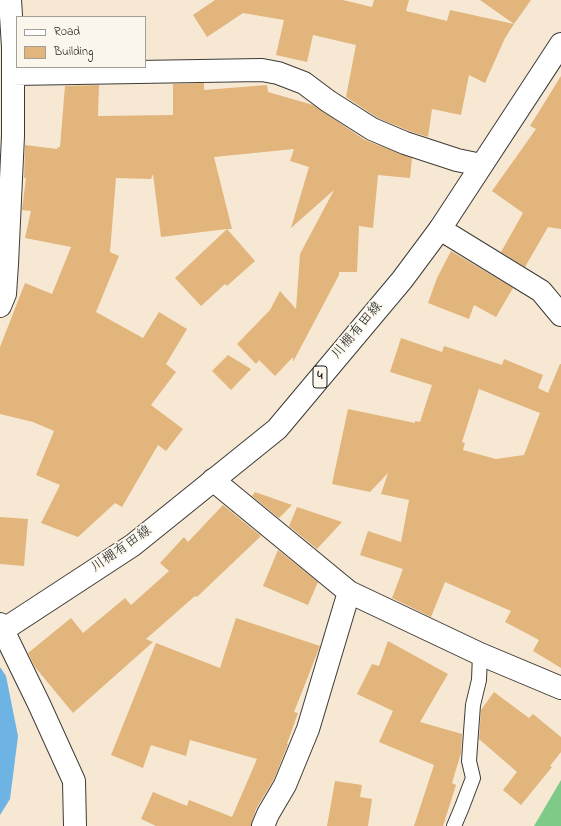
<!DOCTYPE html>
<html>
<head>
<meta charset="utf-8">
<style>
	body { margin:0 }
	#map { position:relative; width:561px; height:826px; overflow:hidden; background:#f7e8d3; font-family:"Indie Flower",sans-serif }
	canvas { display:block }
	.legend { position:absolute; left:16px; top:16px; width:130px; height:52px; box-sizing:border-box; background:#fbf7ec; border:1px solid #a29f99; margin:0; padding:5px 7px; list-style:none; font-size:12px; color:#1c1c1c }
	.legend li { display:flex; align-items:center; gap:8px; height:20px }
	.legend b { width:20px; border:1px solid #a29f99 }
</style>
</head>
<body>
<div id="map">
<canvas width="561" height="826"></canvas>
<ul class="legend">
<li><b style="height:5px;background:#fff"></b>Road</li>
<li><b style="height:11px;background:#e1b57c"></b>Building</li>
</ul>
</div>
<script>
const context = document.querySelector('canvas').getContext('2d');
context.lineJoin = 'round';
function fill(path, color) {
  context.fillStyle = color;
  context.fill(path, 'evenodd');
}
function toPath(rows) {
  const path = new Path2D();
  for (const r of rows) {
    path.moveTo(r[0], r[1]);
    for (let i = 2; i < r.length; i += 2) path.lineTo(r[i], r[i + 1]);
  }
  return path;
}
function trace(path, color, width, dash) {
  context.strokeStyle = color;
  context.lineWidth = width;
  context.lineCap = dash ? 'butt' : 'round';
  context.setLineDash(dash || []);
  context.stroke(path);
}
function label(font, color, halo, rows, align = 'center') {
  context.font = font + ' "Indie Flower","Klee One",sans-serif';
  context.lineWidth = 3.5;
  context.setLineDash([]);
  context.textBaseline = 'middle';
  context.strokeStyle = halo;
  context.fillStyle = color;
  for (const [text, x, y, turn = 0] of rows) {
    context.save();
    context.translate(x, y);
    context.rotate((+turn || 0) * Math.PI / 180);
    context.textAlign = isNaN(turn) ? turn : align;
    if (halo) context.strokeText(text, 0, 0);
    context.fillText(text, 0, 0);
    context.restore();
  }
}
fill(toPath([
	[561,780,561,826,534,826]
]), '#7fca89');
fill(toPath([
	[0,667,6,676,18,736,10,799,0,815]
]), '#6db3e4');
fill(toPath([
	[215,0,343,0,372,7,374,0,409,0,406,11,447,21,450,10,514,24,505,38,485,83,469,75,461,115,432,109,428,137,409,131,378,118,346,97,356,45,313,35,307,62,276,55,284,20,243,13,207,37,193,15],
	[480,0,531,0,514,24],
	[561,76,561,229,548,227,525,267,501,252,523,213,492,191,536,129,530,126],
	[204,83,204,90,267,85,268,92,313,105,365,140,412,158,410,178,378,175,373,228,359,226,357,272,339,272,339,275,293,362,293,357,275,376,259,360,256,364,237,344,270,310,280,291,296,309,300,254,334,190,291,228,309,167,290,161,294,149,214,157,232,229,227,229,255,261,227,286,225,284,201,306,175,278,227,229,161,237,153,174,151,179,116,178,110,252,119,256,96,312,143,338,159,312,187,329,166,364,176,372,151,405,183,429,166,451,158,445,122,507,115,503,78,537,41,523,60,485,36,475,54,431,33,422,0,414,0,347,25,283,52,294,71,247,25,238,31,211,22,210,26,178,24,178,25,145,57,149,58,147,60,147,65,86,99,85,98,116,173,115,173,84],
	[451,251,513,288,496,317,474,305,469,319,428,303,437,278],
	[401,338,442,352,444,346,502,365,504,359,543,375,538,388,548,393,560,364,561,364,561,668,533,651,539,640,505,622,511,611,445,582,431,617,392,598,403,569,360,555,368,531,401,542,409,500,381,494,388,473,370,492,332,484,348,409,415,423,415,421,420,422,432,385,390,372],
	[479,389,540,413,524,455,496,459,463,450,465,443,462,442],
	[228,355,251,369,231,390,212,371],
	[255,492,292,505,279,518,252,496],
	[223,505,261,536,197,597,195,596,146,639,153,642,73,713,35,667,28,653,71,618,83,633,125,598,131,605,169,571,160,563,184,537,188,542],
	[297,507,342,522,317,549,289,526],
	[0,517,28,519,24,566,0,564],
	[278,550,318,582,308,605,263,586],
	[236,618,320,646,294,712,298,713,287,744,288,744,274,779,256,809,251,826,156,826,141,819,153,792,187,806,189,800,232,817,257,759,190,740,186,756,151,745,143,768,111,755,156,643,220,668],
	[388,641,448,674,420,722,462,734,461,753,452,783,456,785,443,826,414,826,434,765,379,742,393,711,357,694,372,664,379,666],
	[494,692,529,718,533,714,561,737,561,752,550,766,552,767,521,805,503,790,517,772,479,739,481,710],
	[335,781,362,785,360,797,372,799,368,826,327,826]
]), '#e1b57c');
const lane = toPath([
	[454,826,462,807,473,778,469,761,471,732,473,705,479,680,480,654]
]);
const street = toPath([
	[13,74,262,70,278,73,304,83,328,101,372,129,405,143,457,160,481,165],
	[440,229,541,291,561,315],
	[0,306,5,294,7,264,13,136,13,47,10,0],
	[213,480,349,592,480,654,561,688],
	[0,624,39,704,74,781,75,826],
	[263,826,268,814,285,785,308,729,349,592]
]);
const primary = toPath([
	[0,632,133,545,277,429,402,280,440,229,561,44]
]);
trace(lane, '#3d3b37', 16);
trace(street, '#3d3b37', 24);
trace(primary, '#3d3b37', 24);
trace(lane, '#fff', 14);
trace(street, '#fff', 22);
trace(primary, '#fff', 22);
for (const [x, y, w] of [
	[320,377,14]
]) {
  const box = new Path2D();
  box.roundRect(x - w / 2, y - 11, w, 22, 3);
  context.fillStyle = '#fbf7ec';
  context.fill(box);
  trace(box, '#1c1c1c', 1);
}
label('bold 13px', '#1c1c1c', null, [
	["4",320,377]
]);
label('14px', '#1c1c1c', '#fbf7ec', [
	["川棚有田線",358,331,-50],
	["川棚有田線",122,550,-35]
]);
</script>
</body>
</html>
